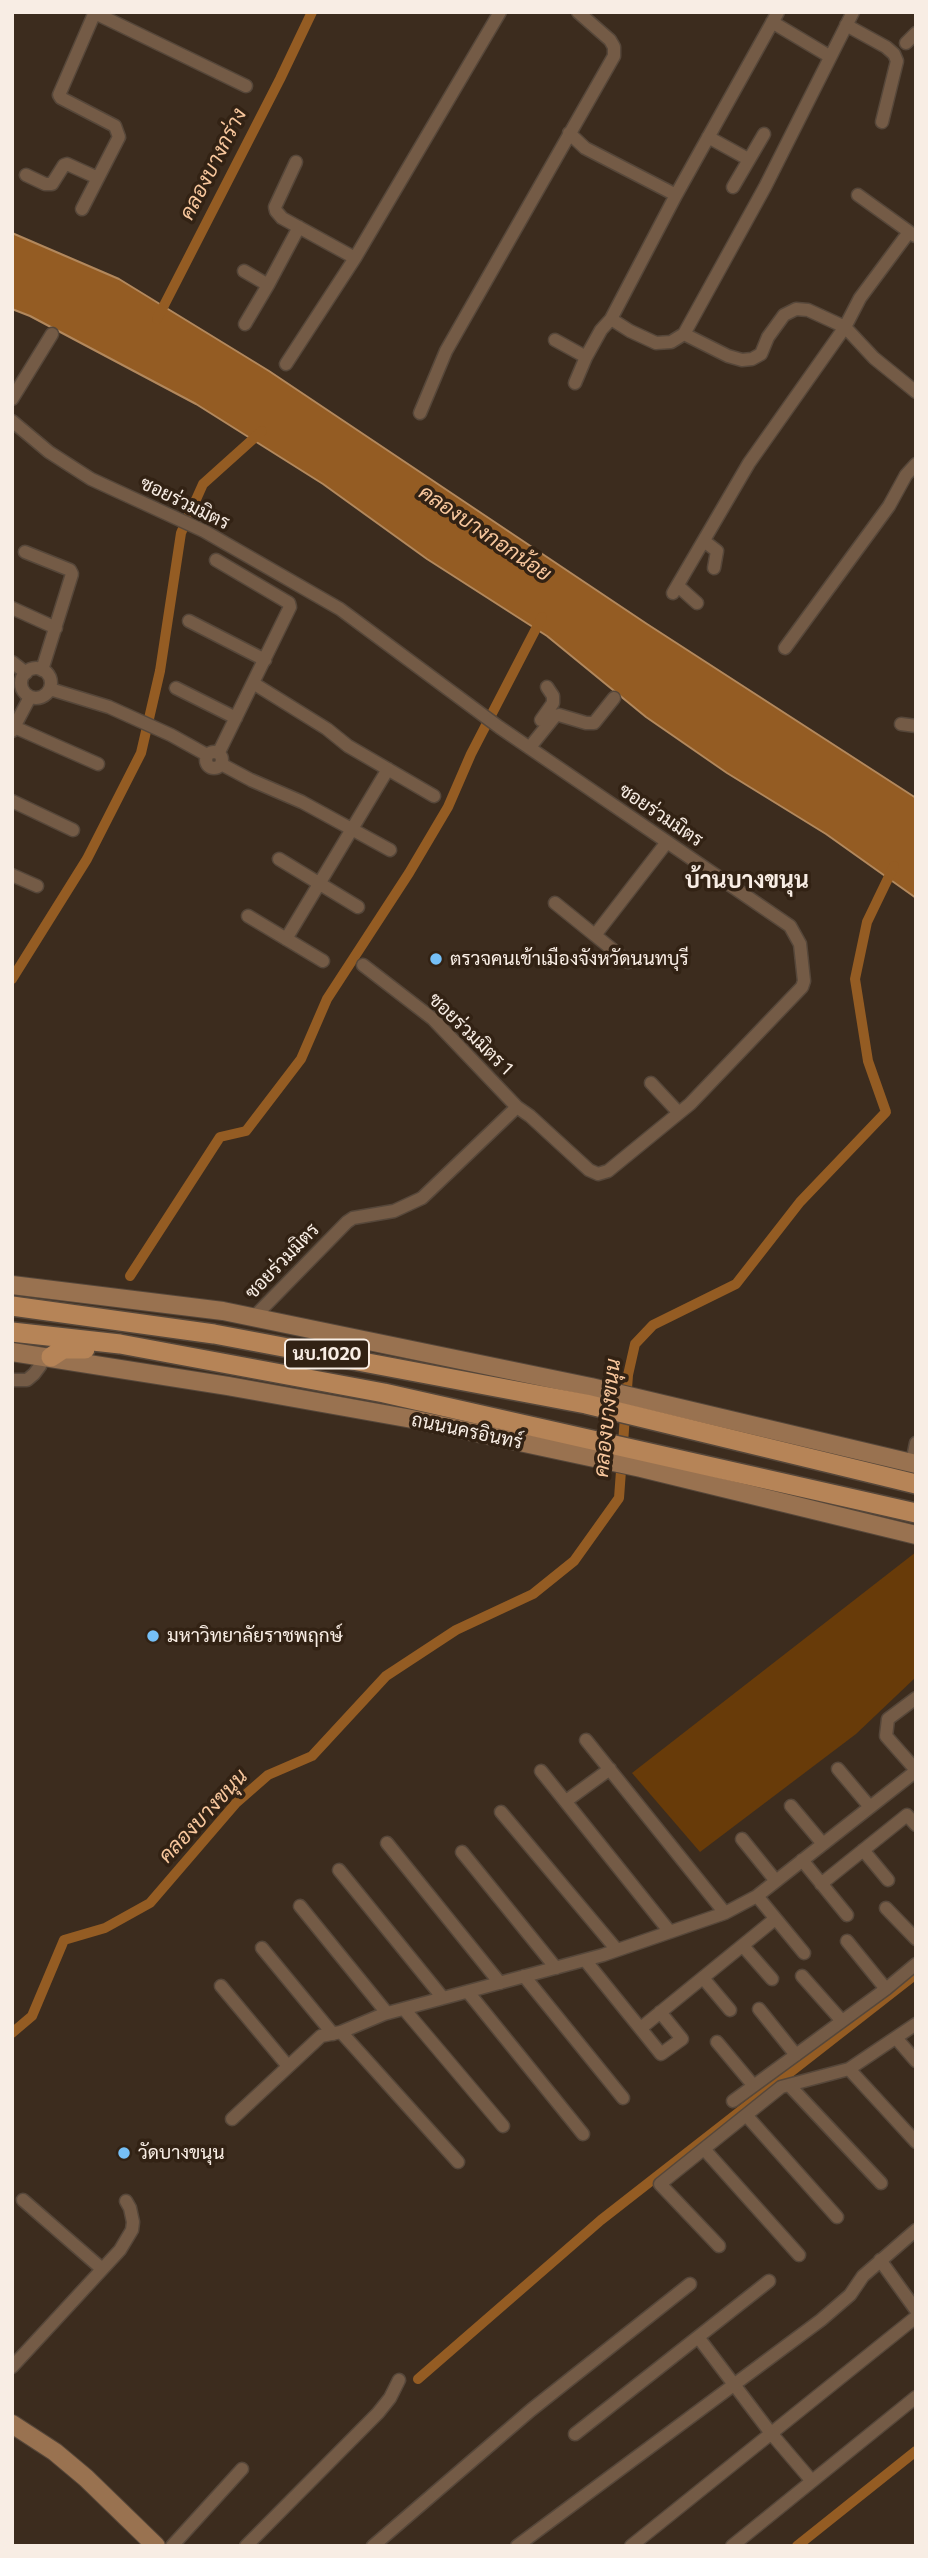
<!DOCTYPE html>
<html>
<head>
<meta charset="utf-8">
<style>
	body { margin:0 }
	#map { position:relative; width:928px; height:2558px; overflow:hidden; background:#3c2c1e; font-family:Commissioner,sans-serif }
	canvas { display:block }
	.frame { position:absolute; inset:0; border:14px solid #f8ede4; pointer-events:none }
</style>
</head>
<body>
<div id="map">
<canvas width="928" height="2558"></canvas>
<div class="frame"></div>
</div>
<script>
const context = document.querySelector('canvas').getContext('2d');
context.lineJoin = 'round';
function fill(path, color) {
  context.fillStyle = color;
  context.fill(path, 'evenodd');
}
function toPath(rows) {
  const path = new Path2D();
  for (const r of rows) {
    if (r.length === 3) {
      path.moveTo(r[0] + r[2], r[1]);
      path.arc(r[0], r[1], r[2], 0, 2 * Math.PI);
      continue;
    }
    path.moveTo(r[0], r[1]);
    for (let i = 2; i < r.length; i += 2) path.lineTo(r[i], r[i + 1]);
  }
  return path;
}
function trace(path, color, width, dash) {
  context.strokeStyle = color;
  context.lineWidth = width;
  context.lineCap = dash ? 'butt' : 'round';
  context.setLineDash(dash || []);
  context.stroke(path);
}
function label(font, color, halo, rows, align = 'center') {
  context.font = font + ' Commissioner,Sarabun,sans-serif';
  context.lineWidth = 7;
  context.setLineDash([]);
  context.textBaseline = 'middle';
  context.strokeStyle = halo;
  context.fillStyle = color;
  for (const [text, x, y, turn = 0] of rows) {
    context.save();
    context.translate(x, y);
    context.rotate((+turn || 0) * Math.PI / 180);
    context.textAlign = isNaN(turn) ? turn : align;
    if (halo) context.strokeText(text, 0, 0);
    context.fillText(text, 0, 0);
    context.restore();
  }
}
fill(toPath([
	[916,1552,916,1677,856,1734,700,1852,632,1773]
]), '#683b09');
const water = toPath([
	[12,233,119,279,269,371,647,624,916,798,916,898,826,834,727,773,646,717,547,636,427,559,323,484,196,404,30,316,12,309,12,233]
]);
fill(water, '#945c23');
trace(water, '#b2885d', 2);
trace(toPath([
	[157,319,280,79,312,12],
	[12,979,87,859,141,753,160,671,181,533,203,484,262,431],
	[130,1276,220,1137,246,1131,301,1059,327,999,409,873,448,807,471,754,542,617],
	[12,2033,32,2016,64,1940,105,1928,150,1903,236,1803,268,1775,312,1756,386,1676,456,1630,533,1594,574,1561,619,1498,628,1375,635,1344,653,1325,736,1284,800,1202,886,1112,868,1061,855,979,867,922,894,866],
	[418,2379,601,2220,916,1974],
	[797,2546,916,2451]
]), '#945c23', 10);
const street = toPath([
	[95,13,246,86],
	[772,22,824,53],
	[846,25,886,47,894,54,897,61,882,122],
	[906,43,916,33],
	[569,133,585,148,676,195],
	[708,137,748,159],
	[296,162,275,207,276,211,282,218,355,258],
	[26,175,45,184,52,184,64,165,67,164,98,178],
	[733,187,764,134],
	[858,195,915,236],
	[82,209,119,137,115,126,61,98,59,95,95,12],
	[244,271,268,285],
	[611,319,630,331,656,343,671,342,684,334,765,187,853,12],
	[245,324,268,285,299,227],
	[684,334,728,356,742,360,752,359,761,354,768,337,784,315,796,309,808,310,845,327,874,358,916,392],
	[555,340,586,357,601,330,611,319,676,195,778,12],
	[286,364,355,258,500,12],
	[575,383,586,357],
	[12,399,52,334],
	[420,413,446,351,614,56,614,47,610,40,578,12],
	[12,421,49,452,91,479,204,531,340,609,499,727,790,926,800,944,804,981,802,987,690,1104,608,1171,598,1174,589,1170,530,1116,517,1107,422,1198,394,1211,353,1218,347,1222,253,1318],
	[704,541,717,551,714,568],
	[25,552,70,570,72,574,42,670],
	[216,560,289,603,290,607,219,752],
	[678,586,697,603],
	[673,593,749,463,845,327,860,298,909,232],
	[12,608,56,628],
	[189,621,265,660],
	[785,648,889,506,906,475,916,464],
	[12,662,26,673],
	[36,683,15],
	[253,683,327,729,348,746,434,796],
	[176,688,236,718],
	[50,689,109,707,171,735,207,755],
	[541,720,553,703,553,696,547,687],
	[901,724,916,726],
	[12,726,98,764],
	[12,731,30,697],
	[530,747,555,716,559,715,586,723,594,723,614,698],
	[214,760,8],
	[221,764,251,780,302,802,390,850],
	[12,801,73,830],
	[279,859,358,907],
	[12,875,37,886],
	[555,903,628,962],
	[248,916,323,961],
	[595,935,667,842],
	[286,939,388,769],
	[363,965,433,1019,517,1107],
	[651,1083,679,1113],
	[12,1380,27,1380,34,1374,40,1366,43,1356],
	[912,1463,916,1443],
	[916,1698,888,1719,886,1736,916,1770],
	[586,1740,725,1913],
	[838,1769,870,1807],
	[541,1771,670,1932],
	[566,1801,610,1769],
	[791,1806,823,1844],
	[501,1812,617,1950],
	[742,1839,776,1881],
	[387,1843,500,1983],
	[863,1850,888,1880],
	[462,1852,556,1968],
	[802,1860,847,1915],
	[339,1870,443,1998],
	[821,1884,907,1815,916,1825],
	[757,1896,804,1953],
	[300,1906,387,2013],
	[886,1908,916,1939],
	[847,1941,886,1989],
	[743,1946,772,1979],
	[262,1948,333,2034],
	[585,1960,661,2054,682,2039,660,2012],
	[524,1976,623,2098],
	[802,1976,842,2021],
	[703,1978,730,2010],
	[221,1986,287,2065],
	[468,1992,583,2134],
	[404,2009,503,2126],
	[759,2009,796,2055],
	[641,2028,775,1919],
	[341,2032,458,2162],
	[896,2038,916,2061],
	[717,2042,753,2085],
	[849,2069,916,2142],
	[789,2085,881,2183],
	[733,2101,886,1989,916,1964],
	[746,2115,837,2217],
	[232,2119,321,2036,341,2032,384,2014,603,1955,725,1913,757,1896,916,1771],
	[704,2149,799,2255],
	[23,2200,101,2268],
	[719,2246,660,2184,781,2087,849,2069,916,2024],
	[880,2260,916,2310],
	[698,2337,770,2432,811,2480],
	[12,2367,120,2250,132,2230,133,2222,130,2208,126,2201],
	[575,2434,769,2281],
	[172,2546,242,2469],
	[246,2546,378,2413,390,2398,399,2380],
	[373,2546,531,2410,690,2284],
	[517,2546,821,2320,850,2295,863,2276,916,2230],
	[631,2546,916,2317],
	[732,2546,916,2397]
]);
const secondary = toPath([
	[12,1285,223,1311,591,1387,916,1464],
	[12,1352,228,1386,412,1419,641,1468,916,1535],
	[12,2424,55,2452,86,2478,156,2546]
]);
const primary = toPath([
	[12,1306,214,1334,586,1404,916,1484],
	[12,1332,120,1344,384,1393,916,1513],
	[51,1357,63,1349,85,1349]
]);
trace(street, '#56473a', 15);
trace(secondary, '#56473a', 20);
trace(primary, '#56473a', 22);
trace(street, '#745b46', 12);
trace(secondary, '#997250', 18);
trace(primary, '#b68457', 19);
for (const [x, y, r, color] of [
	[436,959,7,"#76c0f7"],
	[153,1636,7,"#76c0f7"],
	[124,2153,7,"#76c0f7"]
]) {
  const dot = new Path2D();
  dot.arc(x, y, r, 0, 2 * Math.PI);
  context.fillStyle = color;
  context.fill(dot);
  trace(dot, '#322214', 2.5);
}
for (const [x, y, w] of [
	[327,1354,84]
]) {
  const box = new Path2D();
  box.roundRect(x - w / 2, y - 14.5, w, 29, 5);
  context.fillStyle = '#322214';
  context.fill(box);
  trace(box, '#f8ede4', 2);
}
label('bold 18px', '#f8ede4', null, [
	["นบ.1020",327,1354]
]);
label('19px', '#f8ede4', '#322214', [
	["ซอยร่วมมิตร",185,503,26],
	["ซอยร่วมมิตร",661,815,34],
	["ซอยร่วมมิตร 1",471,1034,44],
	["ซอยร่วมมิตร",282,1261,-46],
	["ถนนนครอินทร์",467,1431,12]
]);
label('19px', '#f8ede4', '#322214', [
	["ตรวจคนเข้าเมืองจังหวัดนนทบุรี",450,959],
	["มหาวิทยาลัยราชพฤกษ์",167,1636],
	["วัดบางขนุน",138,2153]
], 'left');
label('italic 21px', '#f8c79d', '#322214', [
	["คลองบางกร่าง",213,164,-63],
	["คลองบางกอกน้อย",485,533,34],
	["คลองบางขนุน",607,1418,-84],
	["คลองบางขนุน",203,1816,-47]
]);
label('bold 23px', '#f8ede4', '#322214', [
	["บ้านบางขนุน",747,880]
]);
</script>
</body>
</html>
